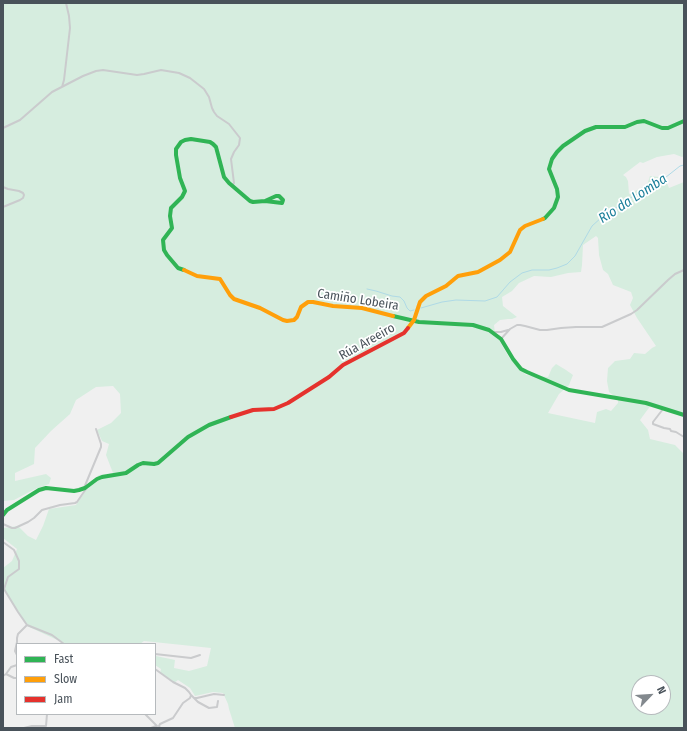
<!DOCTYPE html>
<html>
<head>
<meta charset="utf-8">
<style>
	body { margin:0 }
	#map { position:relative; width:687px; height:731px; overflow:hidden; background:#f0f0f0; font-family:"Fira Sans Condensed",sans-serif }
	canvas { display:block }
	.frame { position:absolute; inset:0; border:4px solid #49525a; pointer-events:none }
	.legend { position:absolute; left:16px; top:643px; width:140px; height:72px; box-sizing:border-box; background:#fff; border:1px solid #b6babd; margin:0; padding:5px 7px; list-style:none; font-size:12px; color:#49525a }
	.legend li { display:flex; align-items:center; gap:8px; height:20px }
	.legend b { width:20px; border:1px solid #b6babd }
	.north { position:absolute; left:631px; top:675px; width:40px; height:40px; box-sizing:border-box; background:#fff; border:1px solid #b6babd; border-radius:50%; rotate:65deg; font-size:11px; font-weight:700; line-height:16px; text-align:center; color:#49525a }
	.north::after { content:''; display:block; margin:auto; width:14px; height:18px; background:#83898e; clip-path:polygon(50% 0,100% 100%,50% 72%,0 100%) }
</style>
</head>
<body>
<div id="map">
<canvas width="687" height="731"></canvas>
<div class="frame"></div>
<ul class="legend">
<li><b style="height:5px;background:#30b455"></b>Fast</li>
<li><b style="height:5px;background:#ff9f0a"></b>Slow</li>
<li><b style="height:5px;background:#e5322d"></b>Jam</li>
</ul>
<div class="north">N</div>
</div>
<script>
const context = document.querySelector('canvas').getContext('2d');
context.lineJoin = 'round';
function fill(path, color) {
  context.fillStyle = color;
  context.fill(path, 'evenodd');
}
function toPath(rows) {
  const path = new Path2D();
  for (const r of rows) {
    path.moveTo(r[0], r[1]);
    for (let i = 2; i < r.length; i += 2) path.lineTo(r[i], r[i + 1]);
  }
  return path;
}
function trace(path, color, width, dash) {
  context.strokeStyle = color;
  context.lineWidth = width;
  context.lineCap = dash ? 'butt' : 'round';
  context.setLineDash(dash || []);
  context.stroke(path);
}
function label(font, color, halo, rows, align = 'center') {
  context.font = font + ' "Fira Sans Condensed",sans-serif';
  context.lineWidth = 3.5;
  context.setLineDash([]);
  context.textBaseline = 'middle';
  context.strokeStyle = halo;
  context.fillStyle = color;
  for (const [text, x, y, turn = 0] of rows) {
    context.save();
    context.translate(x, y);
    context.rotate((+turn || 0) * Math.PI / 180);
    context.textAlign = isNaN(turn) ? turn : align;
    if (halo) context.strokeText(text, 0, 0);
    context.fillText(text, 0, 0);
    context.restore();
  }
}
fill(toPath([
	[3,3,684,3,684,156,682,157,674,154,657,157,643,163,640,162,623,175,626,177,628,181,629,194,647,185,650,176,659,177,666,181,669,188,684,182,684,416,651,405,640,420,648,430,650,439,675,445,684,454,684,728,235,728,229,709,228,704,223,693,213,692,195,696,190,688,178,680,174,683,160,673,161,669,155,665,155,657,156,656,175,660,174,668,189,671,207,666,211,648,144,641,140,644,66,644,27,626,3,589,3,568,12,561,17,549,3,538,3,528,18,526,28,536,36,540,43,526,49,509,76,505,92,481,99,475,113,473,106,455,109,444,102,441,97,430,111,423,121,413,120,394,113,386,96,387,76,400,70,414,51,431,35,448,34,464,15,473,15,481,46,474,51,478,49,484,33,490,14,500,3,501],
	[596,236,598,238,599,255,603,270,608,274,613,285,631,292,633,298,630,305,637,318,656,346,652,348,645,354,634,353,630,359,615,361,608,368,607,381,609,392,618,399,618,403,611,411,606,409,597,412,595,423,548,413,559,394,569,385,573,375,566,370,556,364,552,368,548,377,526,375,510,359,495,333,494,325,500,320,508,319,512,319,517,317,503,306,502,297,512,291,519,283,534,276,551,277,568,273,581,272,582,265,583,245],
	[639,683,663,683,663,707,639,707]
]), '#d6eddf');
trace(toPath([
	[367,289,376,291,392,296,400,297,404,301,407,308,410,311,414,310],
	[421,308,442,302,456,300,485,301,497,297,510,282,522,273,532,270,549,270,557,268,567,264,575,256,592,226,602,217,635,195,646,192,656,185,680,166,684,165]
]), '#afdae6', 1);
trace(toPath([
	[62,87,64,80,70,28,69,16,66,3],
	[3,128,20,120,52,92,83,76,96,71,103,70,137,75,144,74,161,70,179,73,190,78,204,89,209,97,212,108,214,112,217,116,229,124,240,138,239,145,234,152,231,159,234,183,232,186],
	[3,187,8,189,19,191,23,193,24,195,23,198,20,200,3,207],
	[493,332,501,332,508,330],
	[501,339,510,329,517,325,520,325,525,326,540,330,547,330,561,328,576,327,602,327,631,314,637,310,668,280,675,274,684,270],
	[663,409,653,422,653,424,664,428,670,429,671,431,676,432,684,437],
	[84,488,101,447,101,444,96,429],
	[3,524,12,528,15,528,28,522,34,518,42,510,60,505,75,503,77,502,88,486],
	[3,542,14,550,19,561,19,569,8,577,4,589,18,612,27,625],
	[155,654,191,658,200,655],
	[17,655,15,651,17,642,17,638,18,634,27,625,52,635,64,644],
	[155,669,173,682,185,688,189,692,191,695,190,698,183,703,173,718,160,724,159,726,160,728],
	[6,674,11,667,17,665],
	[3,676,6,674,14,678,17,678],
	[191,695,194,698,197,698,214,694,224,695],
	[194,698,198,702,209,708,217,707,218,701],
	[145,714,157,726],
	[24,728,32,726,46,726,47,714],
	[151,728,156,726]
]), '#cacbcd', 2);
trace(toPath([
	[543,219,545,218,554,208,558,197,557,189,549,169,552,159,557,152,563,146,585,131,596,127,625,127,637,122,644,121,662,128,668,128,684,121],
	[184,270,178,268,167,255,164,250,163,240,172,228,170,216,171,208,182,197,185,191,180,178,176,155,176,149,181,142,185,140,191,139,210,142,213,144,216,147,224,177,229,183,250,201,253,202,265,201,282,203,283,200,279,196,276,196,265,201],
	[393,316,419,322,473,325,489,330,501,339,513,359,521,369,527,372,569,390,646,403,684,415],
	[3,515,7,510,39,490,46,488,74,491,79,490,85,488,97,479,102,477,126,473,138,465,143,463,154,464,158,463,188,437,209,425,231,417]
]), '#30b455', 4);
trace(toPath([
	[184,270,197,276,220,279,230,295,234,299,260,308,283,320,287,321,294,320,297,317,301,307,308,302,313,302,333,306,362,308,393,316],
	[408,328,414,320,420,302,426,296,446,286,458,276,478,272,500,260,510,252,520,230,525,226,543,219]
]), '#ff9f0a', 4);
trace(toPath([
	[231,417,253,410,274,409,288,403,329,377,343,365,404,333,408,328]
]), '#e5322d', 4);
label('13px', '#49525a', '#fff', [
	["Camiño Lobeira",358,300,9],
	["Rúa Areeiro",367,342,-29]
]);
label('italic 14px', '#1b7f9a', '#fff', [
	["Río da Lomba",633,199,-33]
]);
</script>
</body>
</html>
